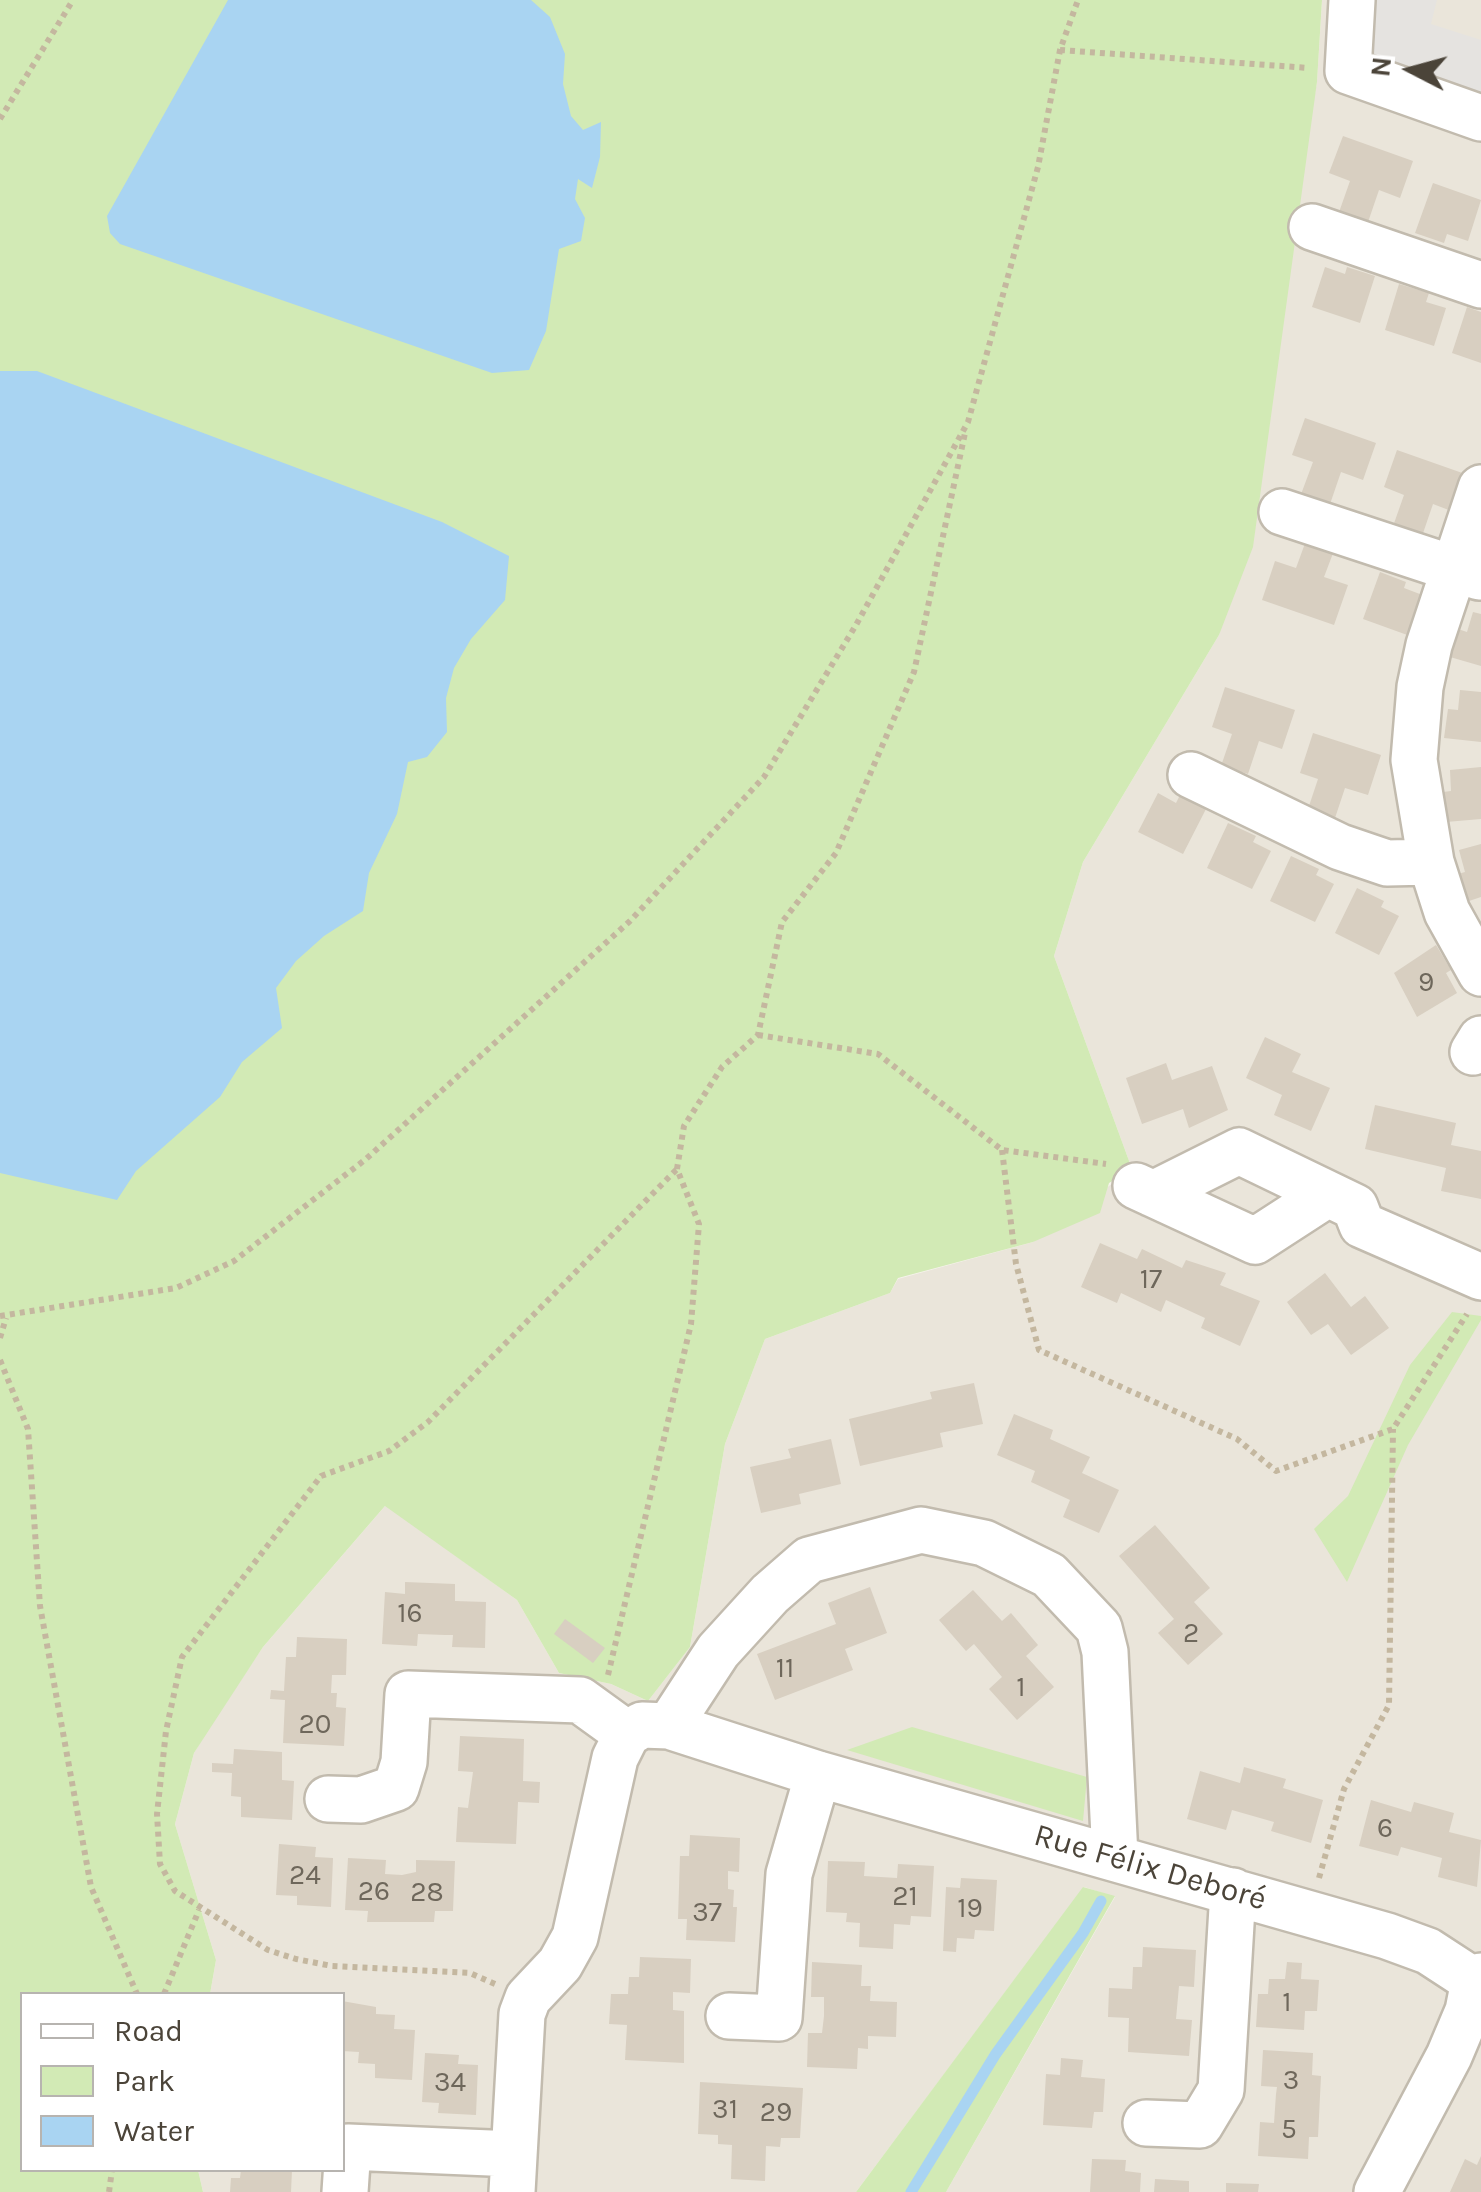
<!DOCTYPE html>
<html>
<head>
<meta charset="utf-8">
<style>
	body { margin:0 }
	#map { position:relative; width:1481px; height:2192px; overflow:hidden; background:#f6f3ec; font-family:Karla,sans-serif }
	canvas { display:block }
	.legend { position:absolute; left:20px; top:1992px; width:325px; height:180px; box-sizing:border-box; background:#fff; border:2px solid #b7b4b0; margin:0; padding:12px 18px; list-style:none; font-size:30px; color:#4b4439 }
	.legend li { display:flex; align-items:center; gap:20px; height:50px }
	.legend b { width:50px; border:2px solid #b7b4b0 }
	.north { position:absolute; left:1361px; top:20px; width:100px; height:100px; -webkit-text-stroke:8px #fff; paint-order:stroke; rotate:276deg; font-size:28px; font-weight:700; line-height:40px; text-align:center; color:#4b4439 }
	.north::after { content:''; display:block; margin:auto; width:35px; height:45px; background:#4b4439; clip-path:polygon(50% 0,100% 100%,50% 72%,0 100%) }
</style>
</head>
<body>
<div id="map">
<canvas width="1481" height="2192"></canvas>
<ul class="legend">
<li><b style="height:12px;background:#fff"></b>Road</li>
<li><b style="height:28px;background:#d2eab5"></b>Park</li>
<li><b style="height:28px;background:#a9d4f2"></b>Water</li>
</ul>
<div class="north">N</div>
</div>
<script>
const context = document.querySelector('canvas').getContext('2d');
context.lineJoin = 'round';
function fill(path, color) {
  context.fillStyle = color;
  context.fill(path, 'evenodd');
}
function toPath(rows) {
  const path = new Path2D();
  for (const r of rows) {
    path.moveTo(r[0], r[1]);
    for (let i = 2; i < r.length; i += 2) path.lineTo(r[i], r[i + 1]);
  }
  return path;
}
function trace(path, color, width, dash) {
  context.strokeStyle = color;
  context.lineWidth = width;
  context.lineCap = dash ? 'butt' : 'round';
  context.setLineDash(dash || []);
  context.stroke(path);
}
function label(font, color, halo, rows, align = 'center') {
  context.font = font + ' Karla,sans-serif';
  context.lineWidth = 9;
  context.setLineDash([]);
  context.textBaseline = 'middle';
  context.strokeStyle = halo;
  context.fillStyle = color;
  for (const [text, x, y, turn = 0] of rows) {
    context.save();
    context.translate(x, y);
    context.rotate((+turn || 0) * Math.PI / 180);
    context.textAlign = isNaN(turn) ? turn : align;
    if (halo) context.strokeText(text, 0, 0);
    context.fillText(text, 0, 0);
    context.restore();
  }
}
fill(toPath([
	[1322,0,1481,0,1481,2192,946,2192,1115,1897,1084,1887,856,2192,203,2192,198,2170,342,2170,342,1994,210,1994,216,1960,175,1824,194,1753,208,1729,263,1647,386,1505,517,1600,559,1673,611,1684,648,1701,690,1647,725,1444,765,1339,890,1293,898,1279,1033,1242,1132,1169,1054,956,1083,862,1219,635,1317,82]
]), '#eae5da');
fill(toPath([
	[0,0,1322,0,1317,82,1253,547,1219,635,1083,862,1054,956,1132,1169,1109,1183,1100,1213,1033,1242,898,1278,890,1293,765,1339,725,1444,690,1647,648,1701,611,1684,559,1673,517,1600,385,1506,263,1647,194,1753,175,1824,216,1960,210,1994,22,1994,22,2170,198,2170,203,2192,0,2192],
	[1452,1312,1481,1316,1481,1320,1408,1445,1347,1582,1314,1529,1348,1496,1410,1365],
	[912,1727,1087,1777,1083,1821,847,1750],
	[1083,1887,1115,1896,946,2192,856,2192]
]), '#d2eab5');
fill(toPath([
	[1332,0,1437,0,1431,24,1481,40,1481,132,1325,77]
]), '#e5e3e0');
fill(toPath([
	[228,0,531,0,550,17,565,54,563,84,571,116,583,130,601,122,600,157,592,188,578,179,575,199,585,218,581,241,559,249,546,331,529,370,492,373,120,244,110,233,107,216],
	[0,371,37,371,442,522,509,556,505,600,471,639,454,668,446,698,447,732,427,757,408,762,397,814,369,873,363,911,324,936,296,961,276,988,282,1028,242,1062,220,1097,136,1171,117,1200,0,1173]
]), '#a9d4f2');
trace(toPath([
	[911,2192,995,2055,1083,1933,1101,1901]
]), '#a9d4f2', 11);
fill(toPath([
	[1343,136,1413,161,1400,198,1379,190,1367,225,1338,215,1350,181,1329,173],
	[1433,183,1481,200,1468,241,1447,234,1444,243,1415,233],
	[1325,267,1345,274,1347,267,1375,276,1360,323,1312,307],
	[1399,284,1429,293,1426,302,1446,308,1434,346,1385,330],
	[1467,307,1481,312,1481,363,1452,353],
	[1305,418,1376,443,1363,480,1341,472,1329,507,1300,497,1313,462,1292,455],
	[1397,450,1468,475,1454,512,1433,504,1421,539,1392,529,1404,495,1384,487],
	[1307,538,1335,548,1324,577,1348,585,1334,625,1262,600,1275,561,1296,568],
	[1380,572,1406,582,1404,588,1425,596,1410,636,1363,619],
	[1473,612,1481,614,1481,666,1450,657,1458,629,1467,632],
	[1225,687,1295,710,1282,749,1259,741,1248,774,1221,766,1232,734,1212,727],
	[1460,690,1481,692,1481,742,1444,738,1448,709,1458,710],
	[1313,733,1381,755,1368,795,1345,788,1334,821,1307,812,1318,779,1300,773],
	[1481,767,1481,819,1446,822,1443,792,1451,791,1450,770],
	[1158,793,1176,803,1180,795,1206,809,1183,854,1138,832],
	[1228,823,1256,836,1253,842,1271,851,1252,889,1207,868],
	[1481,844,1481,897,1466,902,1458,874,1465,872,1459,850],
	[1291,856,1319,869,1316,875,1334,884,1315,922,1270,901],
	[1357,888,1384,901,1381,907,1399,916,1379,955,1335,933],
	[1436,945,1451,970,1446,973,1457,993,1417,1017,1394,973],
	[1265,1037,1301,1054,1292,1072,1330,1088,1311,1131,1274,1115,1282,1095,1246,1078],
	[1166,1063,1172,1080,1212,1066,1228,1110,1189,1128,1183,1109,1142,1124,1126,1078],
	[1375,1105,1456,1123,1451,1145,1481,1151,1481,1199,1441,1191,1446,1168,1365,1149],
	[1100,1243,1137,1259,1142,1249,1182,1268,1186,1260,1226,1273,1220,1285,1260,1301,1240,1346,1201,1328,1205,1318,1166,1300,1161,1312,1121,1293,1117,1303,1081,1287],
	[1325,1273,1351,1307,1365,1296,1389,1328,1351,1355,1328,1324,1311,1335,1287,1302],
	[974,1383,983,1424,940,1433,943,1447,860,1466,849,1419,932,1399,930,1392],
	[1014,1414,1053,1430,1050,1439,1090,1457,1082,1473,1119,1490,1099,1533,1063,1517,1070,1500,1031,1482,1035,1471,997,1455],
	[831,1439,841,1484,799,1494,801,1504,761,1513,750,1467,791,1458,788,1449],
	[1155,1525,1210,1588,1194,1602,1223,1634,1188,1665,1158,1633,1174,1619,1119,1556],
	[405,1582,455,1584,455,1601,486,1602,485,1648,452,1647,453,1635,445,1635,418,1634,417,1646,382,1644,385,1592,405,1594],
	[870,1587,887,1633,845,1649,853,1670,775,1700,757,1654,836,1624,828,1603],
	[973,1590,1002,1621,1011,1613,1038,1645,1026,1656,1054,1687,1017,1720,989,1689,1002,1677,974,1644,966,1651,939,1620],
	[565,1619,605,1648,593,1663,554,1634],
	[297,1637,347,1639,346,1675,332,1675,331,1693,337,1693,336,1707,346,1708,344,1746,283,1743,285,1700,270,1699,271,1690,284,1691,286,1657,296,1657],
	[460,1736,524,1739,523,1781,540,1782,539,1803,518,1802,516,1844,456,1842,458,1807,468,1808,473,1772,458,1771],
	[234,1749,282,1752,282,1780,294,1781,292,1820,241,1817,241,1797,231,1796,232,1773,212,1772,212,1763,233,1764],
	[1244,1767,1286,1779,1283,1788,1323,1800,1311,1843,1271,1831,1274,1822,1232,1810,1226,1830,1187,1819,1200,1771,1240,1783],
	[1371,1800,1411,1812,1414,1802,1454,1813,1449,1832,1481,1840,1477,1887,1438,1877,1442,1858,1401,1847,1398,1856,1359,1846],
	[690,1835,740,1838,739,1872,728,1871,728,1889,734,1890,733,1907,737,1907,735,1942,686,1940,687,1919,678,1919,680,1856,689,1856],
	[279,1844,316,1847,315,1857,333,1858,331,1907,297,1905,297,1896,276,1895],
	[348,1858,386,1860,385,1874,402,1875,416,1872,416,1860,455,1861,453,1911,435,1911,434,1922,367,1922,368,1911,345,1910],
	[828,1861,865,1862,864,1876,897,1878,898,1864,934,1866,931,1917,911,1916,910,1925,894,1924,893,1949,859,1947,860,1923,846,1922,847,1913,826,1912],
	[961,1878,997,1880,994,1931,975,1930,974,1939,957,1938,956,1952,943,1951,946,1887,960,1888],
	[1143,1947,1196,1950,1194,1987,1179,1986,1176,2019,1192,2020,1189,2056,1128,2052,1129,2018,1108,2017,1109,1988,1132,1989,1133,1967,1142,1967],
	[640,1957,691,1959,690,1993,673,1992,673,2010,684,2011,684,2063,625,2060,627,2025,609,2024,611,1994,628,1994,629,1977,639,1977],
	[812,1962,862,1965,861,1986,871,1986,870,2001,897,2002,896,2037,868,2036,868,2049,858,2048,857,2069,807,2067,808,2033,822,2033,824,2016,824,1997,811,1997],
	[1287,1962,1302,1963,1301,1979,1319,1980,1317,2011,1305,2011,1304,2030,1256,2027,1258,1994,1268,1994,1269,1979,1285,1979],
	[342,2001,376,2007,376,2014,395,2015,394,2029,415,2030,412,2080,375,2078,375,2064,358,2063,359,2052,342,2051],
	[1263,2050,1313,2053,1312,2075,1321,2076,1318,2137,1309,2137,1308,2159,1258,2156,1260,2122,1274,2123,1276,2094,1277,2087,1261,2086],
	[425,2053,459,2055,458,2064,478,2065,476,2115,438,2113,439,2103,422,2102],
	[1061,2058,1083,2060,1081,2077,1105,2079,1103,2112,1094,2112,1092,2128,1043,2125,1046,2074,1060,2075],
	[700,2082,803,2088,800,2138,781,2138,780,2147,766,2146,765,2181,731,2179,732,2145,718,2144,718,2135,698,2134],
	[1481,2156,1481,2192,1450,2192,1465,2159,1477,2165],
	[1092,2159,1126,2160,1125,2171,1141,2173,1140,2192,1090,2192],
	[241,2170,292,2170,291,2192,230,2192,231,2178,240,2178],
	[1155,2179,1189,2181,1189,2192,1154,2192],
	[1226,2183,1259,2184,1258,2192,1226,2192]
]), '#d8cfc1');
const minor = toPath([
	[1352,0,1348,71,1481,118],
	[1312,227,1481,285],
	[1481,488,1429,645,1420,687,1414,760,1431,862,1447,912,1481,973],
	[1282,512,1479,577],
	[1191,775,1340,847,1387,863,1431,862],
	[1473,1052,1481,1039],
	[1136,1186,1255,1241,1326,1195],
	[1153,1194,1239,1151,1355,1207,1362,1225,1481,1277],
	[669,1726,718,1651,770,1594,809,1560,921,1530,984,1543,1049,1575,1099,1628,1105,1652,1115,1857],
	[328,1799,361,1800,396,1788,404,1762,408,1694,580,1700,627,1734],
	[729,2016,779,2018,789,1874,818,1774],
	[1146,2123,1200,2125,1221,2090,1233,1891],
	[345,2192,348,2147,514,2154],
	[512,2192,522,2014,528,1998,560,1964,575,1937,615,1758,627,1734,642,1725,669,1726,818,1774,1387,1936,1428,1951,1474,1981],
	[1377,2192,1449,2056,1468,2011,1474,1981,1481,1976]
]);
trace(minor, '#c2bbae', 50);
trace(toPath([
	[1060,50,1309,68],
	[0,119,73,0],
	[758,1035,878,1054,1002,1150,1106,1164],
	[1002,1150,1016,1264,1039,1350,1237,1439,1276,1471,1393,1429,1467,1314],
	[0,1316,176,1288,234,1261,366,1159,630,921,764,777,856,625,968,422,1038,167,1060,50,1078,0],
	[0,1338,6,1318],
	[0,1360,28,1429,40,1606,91,1887,137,1994],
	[608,1675,691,1324,699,1224,677,1169,684,1126,722,1067,758,1035,782,922,836,853,914,672,965,433],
	[1319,1878,1344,1789,1389,1705,1393,1429],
	[495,1984,470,1973,332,1966,296,1959,268,1950,175,1891,160,1864,157,1814,166,1731,182,1657,321,1476,389,1451,428,1422,677,1169],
	[164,1994,199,1910],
	[109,2192,112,2170]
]), '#c4b79f', 6, [5, 5]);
trace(minor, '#fff', 45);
label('28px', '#6e675b', null, [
	["9",1426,983],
	["17",1151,1280],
	["16",410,1614],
	["2",1191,1634],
	["11",785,1669],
	["1",1021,1688],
	["20",315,1725],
	["6",1385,1829],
	["24",305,1876],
	["26",374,1892],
	["28",427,1893],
	["21",905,1897],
	["19",970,1909],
	["37",707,1913],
	["1",1287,2003],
	["3",1291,2081],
	["34",450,2083],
	["31",725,2110],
	["29",776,2113],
	["5",1289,2130]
]);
label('32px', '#4b4439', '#fff', [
	["Rue Félix Deboré",1150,1868,16]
]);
</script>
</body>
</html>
